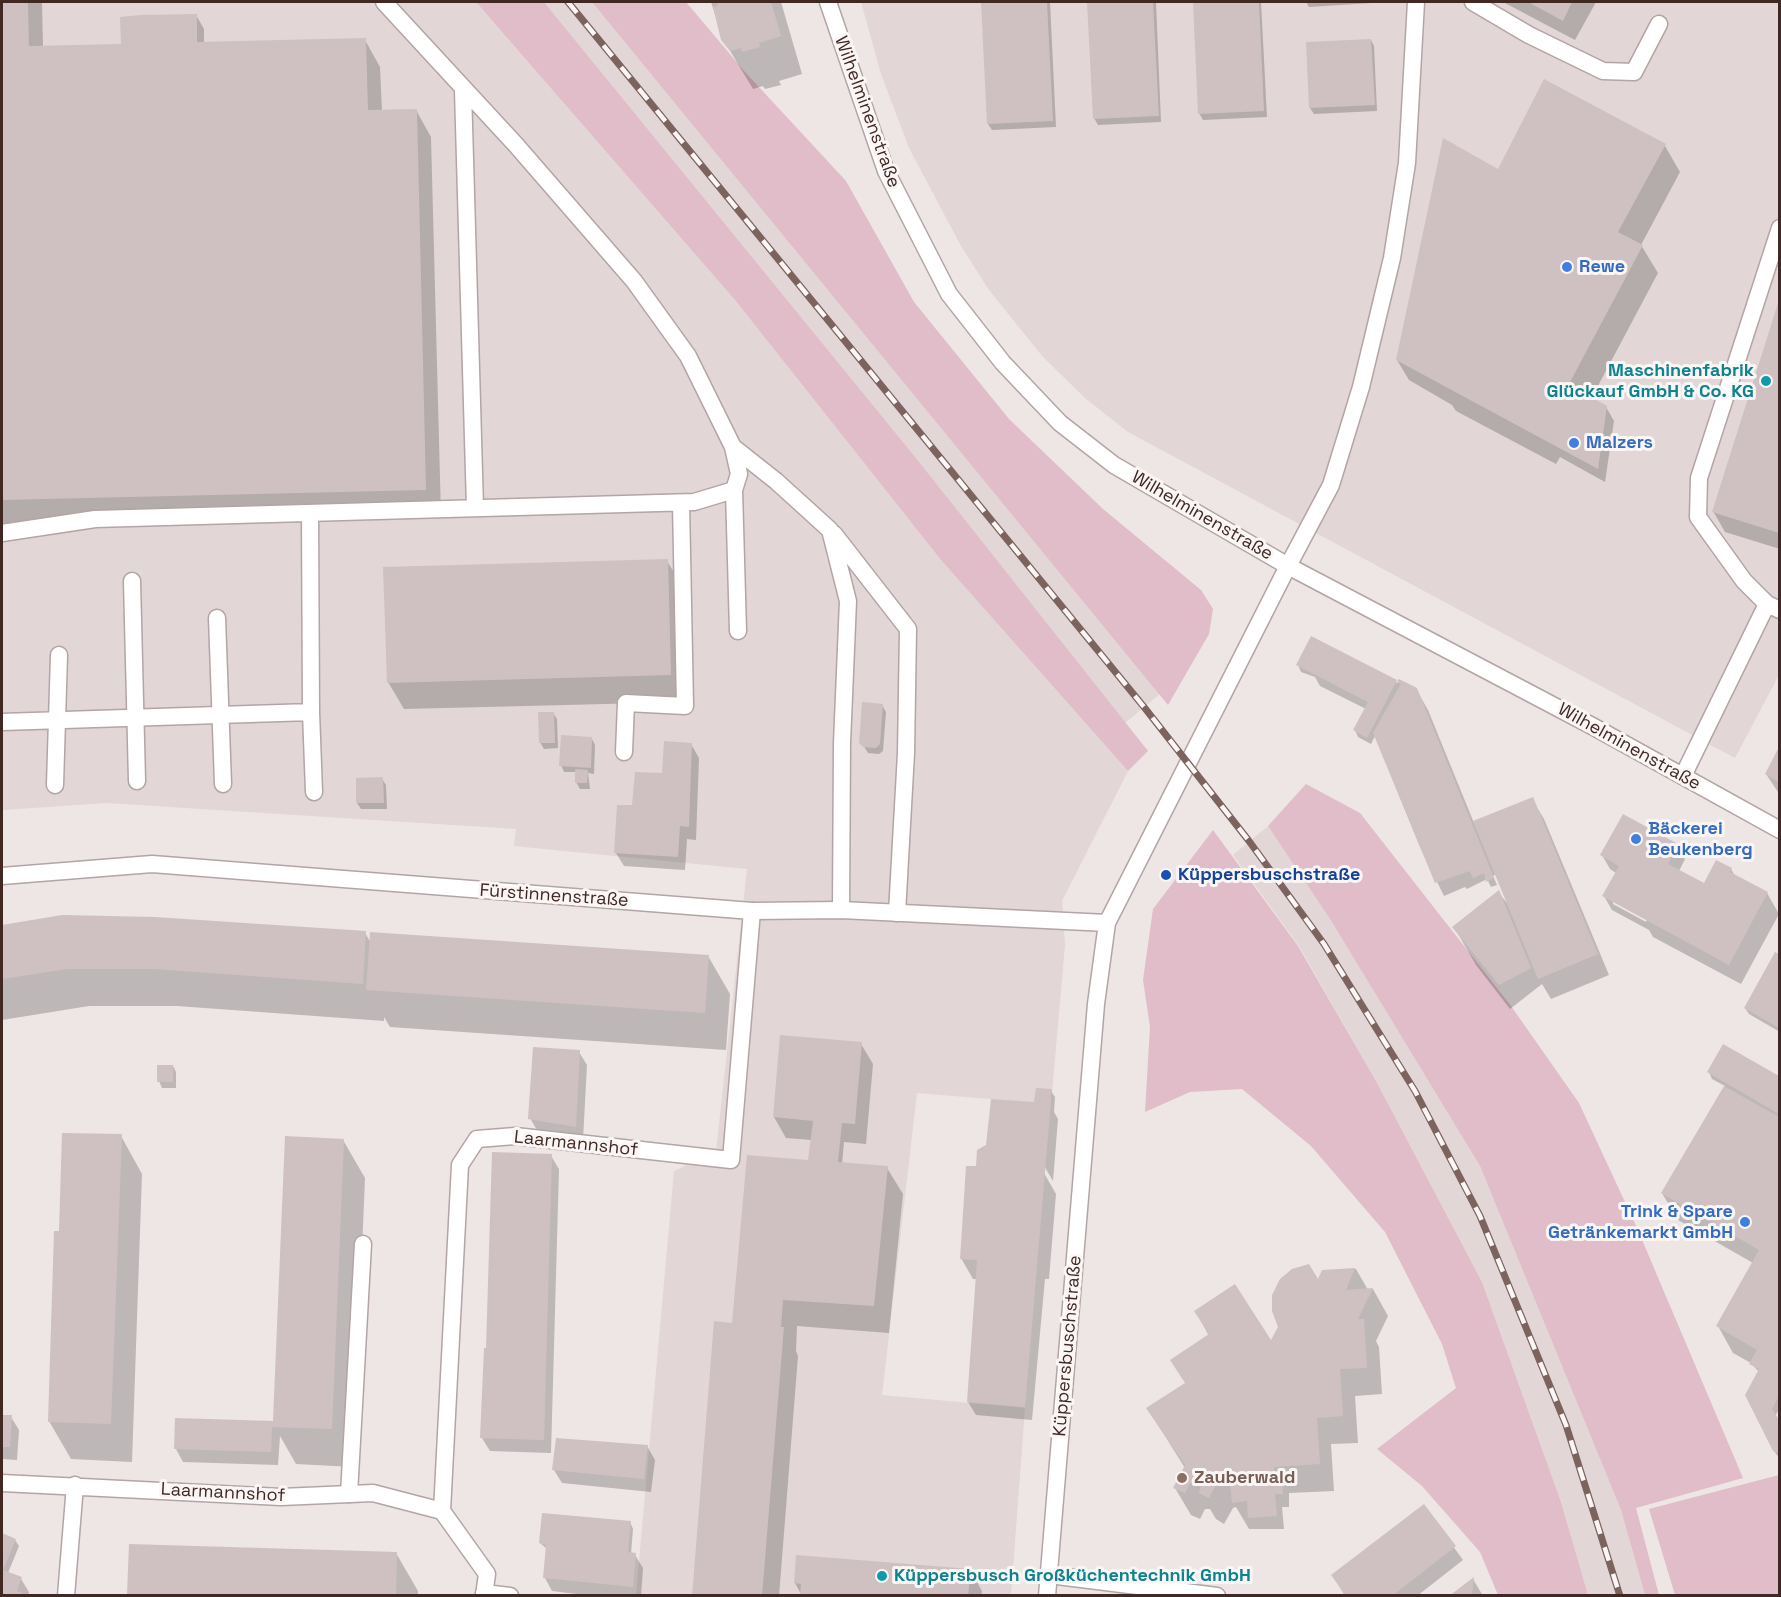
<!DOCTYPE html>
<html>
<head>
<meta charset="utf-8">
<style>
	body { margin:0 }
	#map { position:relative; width:1781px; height:1597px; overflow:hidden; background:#eee5e5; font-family:"Space Grotesk",sans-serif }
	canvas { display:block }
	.frame { position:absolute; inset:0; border:3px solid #412823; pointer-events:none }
</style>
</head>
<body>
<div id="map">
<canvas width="1781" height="1597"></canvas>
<div class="frame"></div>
</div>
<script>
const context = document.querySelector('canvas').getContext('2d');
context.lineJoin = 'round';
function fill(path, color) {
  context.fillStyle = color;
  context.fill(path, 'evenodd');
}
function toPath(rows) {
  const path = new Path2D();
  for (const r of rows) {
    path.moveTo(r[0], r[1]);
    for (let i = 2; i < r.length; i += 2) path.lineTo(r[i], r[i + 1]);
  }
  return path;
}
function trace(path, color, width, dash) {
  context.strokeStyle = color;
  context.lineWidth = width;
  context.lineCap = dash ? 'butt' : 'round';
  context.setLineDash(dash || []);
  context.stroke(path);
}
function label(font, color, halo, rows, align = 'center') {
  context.font = font + ' "Space Grotesk",sans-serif';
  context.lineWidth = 6;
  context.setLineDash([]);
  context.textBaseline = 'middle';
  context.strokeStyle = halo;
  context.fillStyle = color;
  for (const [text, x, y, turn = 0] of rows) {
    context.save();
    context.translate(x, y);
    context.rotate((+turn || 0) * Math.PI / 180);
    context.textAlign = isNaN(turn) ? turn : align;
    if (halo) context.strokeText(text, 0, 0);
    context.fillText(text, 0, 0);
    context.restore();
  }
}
fill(toPath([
	[2,2,476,2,735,300,941,560,1128,771,1062,901,1065,945,1051,1104,917,1093,882,1395,1025,1408,1011,1595,636,1595,674,1171,716,1152,747,869,514,846,516,829,107,803,2,810],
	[544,2,592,2,1160,694,1125,723,916,458],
	[861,2,1779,2,1779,675,1735,758,1128,432,1085,398,1043,357,989,290,961,246,909,148,881,74],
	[1268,826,1330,919,1480,1166,1621,1510,1645,1595,1588,1595,1561,1502,1482,1282,1376,1081,1299,946,1233,855]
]), '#e2d6d6');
fill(toPath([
	[476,2,544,2,916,458,1148,751,1128,771,941,560,735,300],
	[592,2,686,2,745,72,846,181,914,302,1009,419,1103,509,1201,590,1213,609,1209,634,1168,705],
	[1306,784,1360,813,1511,1006,1579,1103,1637,1228,1743,1478,1636,1508,1659,1595,1645,1595,1621,1510,1480,1166,1330,919,1268,826],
	[1213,830,1298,946,1376,1081,1482,1282,1561,1502,1588,1595,1498,1595,1480,1552,1422,1486,1377,1449,1456,1388,1442,1344,1385,1232,1311,1146,1242,1089,1190,1092,1145,1112,1150,1027,1143,980,1153,909],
	[1779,1475,1779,1595,1675,1595,1649,1509]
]), '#e0bdc8');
fill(toPath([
	[2,2,42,2,43,47,122,46,196,15,204,29,204,44,365,40,380,67,382,111,416,110,431,137,441,516,2,527],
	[711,2,781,2,802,74,779,81,781,85,765,89,763,86,753,89,723,39],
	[982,2,1050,2,1056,127,992,130,988,124],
	[1088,2,1156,2,1161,122,1098,125,1094,118],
	[1194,2,1261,2,1267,117,1203,120,1199,113],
	[1306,2,1388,2,1309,7],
	[1503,2,1596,2,1575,40],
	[1371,40,1374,46,1377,111,1314,114,1310,108,1308,43],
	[1665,146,1680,172,1641,245,1658,273,1591,399,1606,407,1614,421,1605,482,1560,457,1556,464,1456,411,1452,405,1409,380,1397,360,1499,171],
	[1780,304,1780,549,1725,532,1713,511],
	[667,561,683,587,686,702,404,709,388,682],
	[1326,645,1398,683,1399,681,1416,689,1428,710,1474,823,1532,799,1544,819,1609,975,1551,999,1542,984,1510,1009,1476,965,1454,927,1499,893,1510,907,1496,874,1493,876,1497,885,1491,887,1487,879,1467,889,1465,887,1444,896,1420,847,1375,736,1371,744,1358,737,1355,730,1366,709,1320,686,1315,677,1301,672,1298,665],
	[882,705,886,712,883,751,879,754,868,753,861,742],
	[553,713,557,719,558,748,544,749,540,742],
	[592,739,595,745,594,774,588,773,590,789,580,789,576,782,577,772,564,772,561,765],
	[691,744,699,758,696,840,687,839,685,870,624,866,616,853,634,807],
	[1780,750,1780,795,1766,774],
	[382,779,386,785,387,809,361,809,357,803,357,780],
	[1677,845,1685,859,1679,871,1705,885,1731,869,1735,876,1767,893,1779,914,1741,984,1653,937,1649,930,1612,910,1604,896,1616,873,1610,869,1602,855],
	[1613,901,1647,919,1646,922,1613,904],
	[62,917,365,933,371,943,708,956,730,994,726,1050,390,1027,384,1017,384,1021,177,1006,89,1006,2,1020,2,926],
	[1776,954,1780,956,1780,1032,1749,1014,1745,1008],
	[781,1037,861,1044,873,1064,866,1144,844,1142,842,1164,887,1168,903,1194,889,1333,797,1326,796,1351,798,1356,779,1596,693,1596,734,1324,810,1161,812,1140,786,1138,774,1117],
	[1724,1046,1780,1078,1780,1408,1775,1416,1780,1423,1780,1459,1774,1451,1759,1372,1751,1363,1733,1353,1718,1326,1753,1263,1678,1220,1662,1193,1725,1086,1712,1079,1709,1072],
	[579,1052,587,1065,583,1140,538,1132,530,1118],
	[173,1066,176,1072,176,1088,162,1088,159,1081],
	[1051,1091,1055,1097,1054,1112,1058,1119,1053,1181,1043,1164,1040,1166,1056,1194,1049,1279,1045,1279,1032,1420,976,1415,968,1402,977,1279,973,1279,961,1258,978,1168],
	[121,1136,142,1174,132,1462,71,1459,49,1421],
	[343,1140,365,1178,353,1467,296,1464,280,1436,278,1465,183,1462,176,1449,274,1422],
	[551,1156,559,1169,551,1453,490,1451,482,1438,488,1350],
	[1356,1269,1368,1290,1373,1289,1388,1316,1376,1341,1379,1347,1382,1394,1355,1396,1358,1443,1331,1444,1334,1491,1289,1493,1289,1507,1282,1507,1284,1529,1249,1529,1236,1507,1233,1508,1224,1524,1216,1519,1210,1509,1205,1509,1200,1519,1191,1515,1175,1488,1185,1468,1148,1409,1186,1384,1209,1336,1196,1312,1271,1343,1319,1282,1323,1271],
	[2,1417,11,1417,19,1430,17,1460,2,1459],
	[647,1446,655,1460,651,1492,562,1483,554,1470],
	[1424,1506,1463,1560,1417,1596,1345,1596,1333,1576],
	[630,1522,633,1529,631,1554,635,1555,643,1568,641,1596,593,1596,552,1591,545,1578,547,1549,540,1543],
	[2,1534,15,1540,19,1546,8,1573,21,1579,29,1592,28,1596,2,1596],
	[396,1553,418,1591,418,1596,131,1596],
	[970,1570,982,1591,981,1596,802,1596,795,1583],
	[1473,1579,1483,1596,1452,1596]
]), '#0003');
fill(toPath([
	[2,2,28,2,29,46,121,44,120,17,140,15,197,14,197,42,366,38,368,110,417,109,426,490,2,500],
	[717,2,771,2,781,36,759,43,760,47,742,52,741,48,730,51,721,40,713,7,718,6],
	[981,2,1047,2,1053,121,987,124],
	[1087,2,1153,2,1159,116,1093,119],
	[1193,2,1259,2,1264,111,1198,114],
	[1528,2,1572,2,1563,21],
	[1371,39,1375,105,1309,108,1306,42],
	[1544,79,1666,144,1618,232,1643,245,1569,384,1607,406,1598,469,1396,360,1443,138,1498,169],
	[1779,300,1779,533,1712,512],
	[668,559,671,675,387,683,383,567],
	[1311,636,1397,680,1367,738,1353,730,1368,702,1296,665],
	[1399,679,1417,688,1494,878,1486,882,1484,873,1473,878,1470,871,1435,883,1373,733,1401,684,1397,681],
	[862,702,883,704,880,744,876,748,863,747,859,743],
	[538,712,554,712,555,743,539,743],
	[561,735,592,737,591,768,559,766],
	[664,741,692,743,689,827,680,826,678,857,614,853,617,805,632,805,635,772,662,773],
	[1779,747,1779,782,1765,774],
	[575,769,588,770,587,783,575,783],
	[383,777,384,803,356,803,356,778],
	[1533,797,1598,954,1538,979,1473,821],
	[1623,814,1678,844,1668,864,1704,883,1716,860,1732,868,1730,872,1768,892,1729,965,1602,896,1619,866,1600,855],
	[1499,890,1531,968,1499,985,1452,927],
	[62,915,155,917,366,931,363,984,155,969,67,969,2,979,2,925],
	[370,932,709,955,705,1013,366,990],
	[1775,952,1779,954,1779,1028,1744,1008],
	[780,1035,862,1042,855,1124,842,1123,838,1162,888,1166,874,1306,783,1300,781,1327,784,1327,762,1596,692,1596,714,1321,732,1323,747,1155,808,1160,813,1121,773,1117],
	[1723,1044,1779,1076,1779,1114,1707,1072],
	[533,1047,580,1050,576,1127,528,1119],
	[157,1065,173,1065,173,1082,157,1082],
	[1724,1086,1779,1117,1779,1396,1772,1409,1779,1420,1779,1453,1773,1451,1745,1395,1759,1369,1749,1364,1757,1350,1716,1326,1759,1250,1661,1193],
	[1036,1088,1052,1089,1025,1407,967,1402,977,1260,960,1259,966,1166,976,1166,977,1150,986,1145,991,1099,1034,1102],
	[62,1133,122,1134,111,1424,48,1422,54,1231,59,1231],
	[285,1136,344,1139,332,1429,272,1427,271,1452,174,1449,175,1418,273,1421],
	[492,1152,552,1154,544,1440,480,1438,484,1348,486,1348],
	[1309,1264,1318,1279,1322,1270,1355,1268,1346,1290,1373,1288,1358,1319,1364,1319,1367,1368,1340,1369,1343,1416,1317,1418,1320,1464,1274,1467,1274,1474,1282,1474,1283,1494,1275,1494,1277,1516,1248,1518,1247,1501,1232,1503,1230,1481,1218,1481,1209,1498,1199,1493,1202,1482,1190,1483,1185,1493,1173,1488,1185,1465,1146,1408,1185,1383,1170,1360,1209,1334,1194,1311,1235,1284,1271,1340,1278,1327,1272,1311,1272,1295,1280,1279,1292,1269],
	[2,1415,12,1415,10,1447,2,1447],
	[556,1438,648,1445,644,1479,552,1470],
	[1424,1504,1456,1546,1392,1596,1346,1596,1331,1575],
	[542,1513,631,1521,628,1552,636,1553,633,1587,543,1578,546,1545,539,1543],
	[2,1533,16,1539,3,1570,22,1577,17,1591,27,1596,2,1596],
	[129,1544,397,1552,396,1596,130,1596,127,1594],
	[796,1555,971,1569,968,1596,800,1596,801,1584,794,1583],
	[1474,1577,1472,1596,1449,1596]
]), '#cfc1c1');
const service = toPath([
	[384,2,516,145,634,281,688,356,733,447,776,481,830,530,848,601,842,743,841,910],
	[1473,2,1529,35,1603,71,1634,72,1659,24],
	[463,90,475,508],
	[1780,228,1699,478,1698,517,1744,581,1767,604,1780,610],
	[734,490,738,631],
	[2,533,95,519,694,502,734,490,739,474,733,447],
	[834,534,908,629,906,753,897,913],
	[1288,566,1331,485,1361,387,1392,258,1407,163,1416,2],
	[132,581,137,781],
	[217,618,223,784],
	[311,712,314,792],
	[2,722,311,712,310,513],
	[624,752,626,703,685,706,681,503],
	[1683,776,1767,604],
	[55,785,59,655],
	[349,1494,363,1244],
	[442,1511,460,1165,477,1139,515,1136,731,1160,752,911],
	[484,1593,510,1596]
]);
const minor = toPath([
	[2,876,152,864,752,911,841,910,1107,923],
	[2,1483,281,1497,373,1493,442,1511,487,1574,484,1596],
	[1049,1575,1217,1596],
	[66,1596,75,1485],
	[1047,1596,1096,1004,1107,923,1288,566]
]);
const tertiary = toPath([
	[828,2,886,171,949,294,1003,363,1060,423,1114,465,1288,566,1594,727,1780,830]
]);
trace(service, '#b3a5a3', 19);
trace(minor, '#b3a5a3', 19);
trace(tertiary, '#b3a5a3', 19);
trace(service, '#fff', 16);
trace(minor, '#fff', 16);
trace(tertiary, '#fff', 16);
const rail = toPath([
	[568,2,1144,707,1249,841,1324,944,1415,1091,1480,1216,1566,1425,1620,1596]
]);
trace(rail, '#7c635e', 7);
trace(rail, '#faf6f6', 4.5, [14]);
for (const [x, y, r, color] of [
	[1567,267,6,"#3f7fe0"],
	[1766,381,6,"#0f9aa8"],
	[1574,443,6,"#3f7fe0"],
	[1636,839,6,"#3f7fe0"],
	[1166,875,6,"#1a4fb4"],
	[1745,1222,6,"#3f7fe0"],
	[1182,1478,6,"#8d6e63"],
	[882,1576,6,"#0f9aa8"]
]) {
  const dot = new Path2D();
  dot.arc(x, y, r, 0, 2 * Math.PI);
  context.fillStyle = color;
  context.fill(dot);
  trace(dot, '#faf6f6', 2);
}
label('18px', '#412823', '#faf6f6', [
	["Wilhelminenstraße",867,112,70],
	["Wilhelminenstraße",1202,516,30],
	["Wilhelminenstraße",1629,747,29],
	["Fürstinnenstraße",554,896,4],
	["Laarmannshof",576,1144,6],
	["Küppersbuschstraße",1068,1346,-85],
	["Laarmannshof",223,1493,3]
]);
label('bold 18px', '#366cbe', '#faf6f6', [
	["Rewe",1579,267],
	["Malzers",1586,443],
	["Bäckerei",1648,829],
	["Beukenberg",1648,850],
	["Trink & Spare",1733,1212,"right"],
	["Getränkemarkt GmbH",1733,1233,"right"]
], 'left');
label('bold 18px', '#0d838f', '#faf6f6', [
	["Maschinenfabrik",1754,371],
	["Glückauf GmbH & Co. KG",1754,392],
	["Küppersbusch Großküchentechnik GmbH",894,1576,"left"]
], 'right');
label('bold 18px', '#164399', '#faf6f6', [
	["Küppersbuschstraße",1178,875]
], 'left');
label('bold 18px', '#785e54', '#faf6f6', [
	["Zauberwald",1194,1478]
], 'left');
</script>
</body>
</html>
